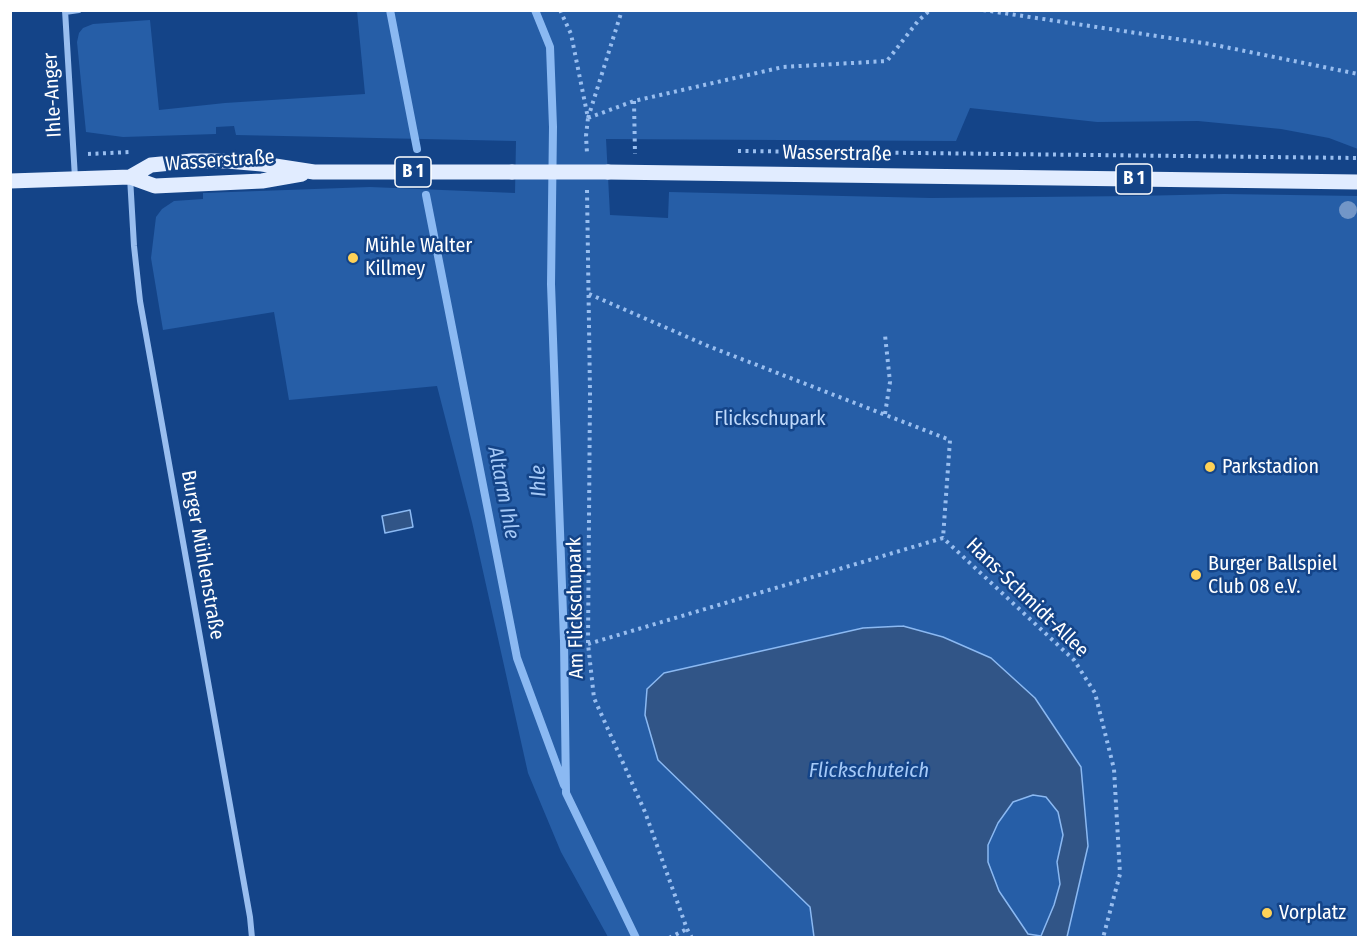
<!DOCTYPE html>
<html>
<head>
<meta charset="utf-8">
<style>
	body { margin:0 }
	#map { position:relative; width:1369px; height:948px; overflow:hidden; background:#144488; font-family:"Fira Sans Condensed",sans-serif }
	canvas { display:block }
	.frame { position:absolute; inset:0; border:12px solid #fff; pointer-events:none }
</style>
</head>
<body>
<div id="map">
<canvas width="1369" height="948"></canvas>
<div class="frame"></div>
</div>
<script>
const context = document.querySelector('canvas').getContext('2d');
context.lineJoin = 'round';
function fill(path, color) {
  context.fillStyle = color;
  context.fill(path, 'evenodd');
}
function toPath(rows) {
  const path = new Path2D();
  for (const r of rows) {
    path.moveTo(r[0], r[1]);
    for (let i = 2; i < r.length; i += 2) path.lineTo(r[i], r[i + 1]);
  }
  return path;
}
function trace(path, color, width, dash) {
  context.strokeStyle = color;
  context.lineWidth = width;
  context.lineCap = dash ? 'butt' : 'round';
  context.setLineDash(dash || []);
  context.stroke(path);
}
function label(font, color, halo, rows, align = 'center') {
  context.font = font + ' "Fira Sans Condensed",sans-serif';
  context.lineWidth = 5;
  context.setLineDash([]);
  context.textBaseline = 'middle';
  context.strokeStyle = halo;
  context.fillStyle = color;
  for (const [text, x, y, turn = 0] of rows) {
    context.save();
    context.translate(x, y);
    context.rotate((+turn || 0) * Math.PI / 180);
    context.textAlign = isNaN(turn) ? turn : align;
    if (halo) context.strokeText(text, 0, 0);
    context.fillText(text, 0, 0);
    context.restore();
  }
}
fill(toPath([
	[357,11,1358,11,1358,149,1329,138,1281,129,1198,121,1097,122,970,108,956,141,606,139,610,215,668,218,669,192,931,198,1135,196,1224,194,1358,196,1358,937,1067,937,1088,846,991,658,943,637,903,626,863,628,664,673,658,760,810,907,814,937,608,937,561,852,528,773,472,522,437,386,289,400,274,312,163,330,151,258,156,217,162,209,174,201,203,199,203,193,370,187,515,193,516,141,236,135,234,126,216,127,216,134,123,137,86,132,77,42,79,33,83,28,93,24,150,20,159,110,225,103,365,94],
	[1033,795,1046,797,1058,812,1063,835,1057,862,1060,884,1054,905,1041,936,1028,934,999,891,988,862,988,845,998,823,1013,802]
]), '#265ea7');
const water = toPath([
	[410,510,413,527,385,533,382,516,410,510],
	[903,626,943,637,991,658,1035,698,1081,767,1088,846,1067,937,814,937,810,907,658,760,645,715,647,689,664,673,863,628,903,626],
	[1033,795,1046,797,1058,812,1063,835,1057,862,1060,884,1054,905,1041,936,1028,934,999,891,988,862,988,845,998,823,1013,802,1033,795]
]);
fill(water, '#315587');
trace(water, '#8bb9f2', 1.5);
trace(toPath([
	[390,10,417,149],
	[535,10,550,47,553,127,551,284,564,641,566,793,636,938],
	[426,195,517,658,564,785]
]), '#8bb9f2', 8);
trace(toPath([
	[560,10,571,34,588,118,586,136,587,153],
	[983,10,1210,44,1358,74],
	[634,101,635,154],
	[588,118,634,101,783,67,887,61,918,21,930,10],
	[588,118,622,10],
	[738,151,1358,158],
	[88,154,131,152],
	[587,190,590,393,588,644,594,698,645,812,687,929,692,938],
	[589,294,708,346,950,440,943,538],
	[885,414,890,382,885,335],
	[588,644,943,538,1074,660,1095,693,1114,769,1120,874,1103,938],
	[669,938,687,929]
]), '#99beef', 4, [3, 4.5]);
trace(toPath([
	[65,10,75,178],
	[65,12,79,10],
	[130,177,134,246,140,301,250,917,252,938]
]), '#99beef', 6);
trace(toPath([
	[608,172,1358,182],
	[130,177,151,165,192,161,227,161,262,164,314,172,512,172],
	[10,181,130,177,155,186,262,181,302,174]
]), '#e1ecff', 15);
trace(toPath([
	[512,172,608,172]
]), '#e1ecff', 15);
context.fillStyle = '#7296c7';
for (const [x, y] of [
	[1348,210]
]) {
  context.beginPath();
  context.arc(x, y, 9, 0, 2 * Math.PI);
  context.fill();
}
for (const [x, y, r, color] of [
	[353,258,6,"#ffd257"],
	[1210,467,6,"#ffd257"],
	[1196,575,6,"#ffd257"],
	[1267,913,6,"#ffd257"]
]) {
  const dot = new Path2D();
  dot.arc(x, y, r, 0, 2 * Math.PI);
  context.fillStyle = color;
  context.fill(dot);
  trace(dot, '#144488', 2);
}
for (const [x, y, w] of [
	[413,172,36],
	[1134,179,36]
]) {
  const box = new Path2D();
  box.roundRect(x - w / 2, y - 15, w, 30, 4.5);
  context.fillStyle = '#144488';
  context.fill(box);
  trace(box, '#fff', 1.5);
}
label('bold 18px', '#fff', null, [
	["B 1",413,172],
	["B 1",1134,179]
]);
label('20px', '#fff', '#144488', [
	["Ihle-Anger",53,95,-93],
	["Wasserstraße",837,154,1],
	["Wasserstraße",220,161,-4],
	["Burger Mühlenstraße",202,555,80],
	["Hans-Schmidt-Allee",1027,598,44],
	["Am Flickschupark",576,608,-91]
]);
label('20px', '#fff', '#144488', [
	["Mühle Walter",365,246],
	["Killmey",365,269],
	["Parkstadion",1222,467],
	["Burger Ballspiel",1208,564],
	["Club 08 e.V.",1208,587],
	["Vorplatz",1279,913]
], 'left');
label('20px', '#bfd9fb', '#144488', [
	["Flickschupark",770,419]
]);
label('italic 21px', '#a5c9f7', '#144488', [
	["Ihle",539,481,-92],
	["Altarm Ihle",503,493,79],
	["Flickschuteich",869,771]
]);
</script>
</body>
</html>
